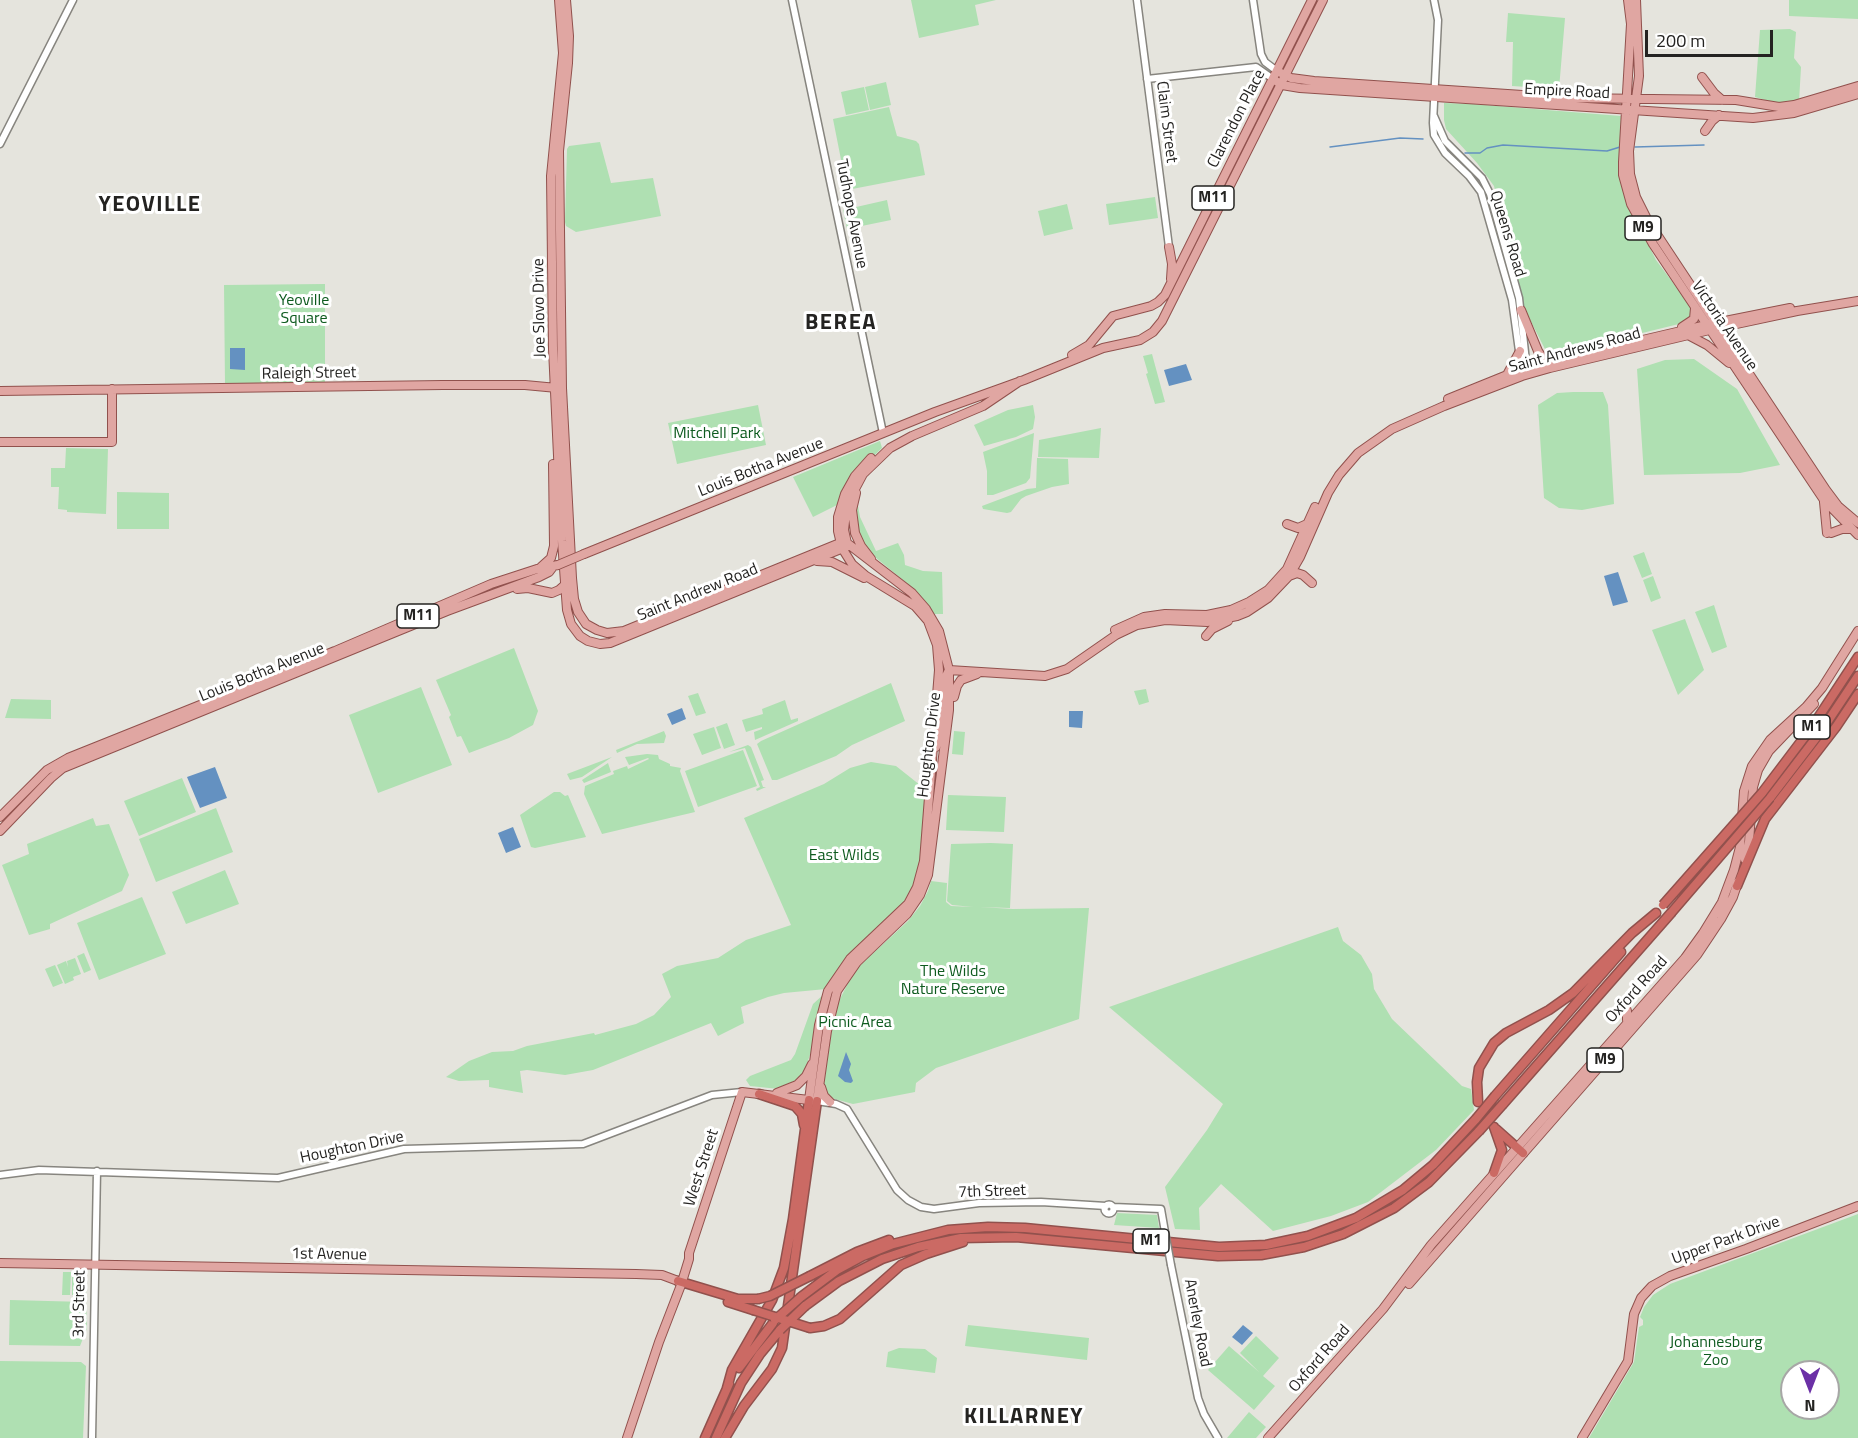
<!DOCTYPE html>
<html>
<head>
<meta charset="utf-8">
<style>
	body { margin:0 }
	#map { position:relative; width:1858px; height:1438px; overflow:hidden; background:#e5e4dd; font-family:"Titillium Web",sans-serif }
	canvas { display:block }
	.north { position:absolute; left:1780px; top:1360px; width:60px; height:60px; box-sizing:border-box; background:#fff; border:2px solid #a7a7a6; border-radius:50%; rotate:180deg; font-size:16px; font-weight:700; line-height:24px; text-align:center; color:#242321 }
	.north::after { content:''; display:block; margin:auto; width:21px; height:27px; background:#6b30a6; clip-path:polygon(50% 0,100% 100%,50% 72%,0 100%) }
	.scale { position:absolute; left:1645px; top:30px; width:128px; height:27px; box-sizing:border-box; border:3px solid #242321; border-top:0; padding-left:8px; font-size:18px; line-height:21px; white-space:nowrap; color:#242321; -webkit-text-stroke:4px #fff; paint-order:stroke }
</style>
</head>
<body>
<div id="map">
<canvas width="1858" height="1438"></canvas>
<div class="north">N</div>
<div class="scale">200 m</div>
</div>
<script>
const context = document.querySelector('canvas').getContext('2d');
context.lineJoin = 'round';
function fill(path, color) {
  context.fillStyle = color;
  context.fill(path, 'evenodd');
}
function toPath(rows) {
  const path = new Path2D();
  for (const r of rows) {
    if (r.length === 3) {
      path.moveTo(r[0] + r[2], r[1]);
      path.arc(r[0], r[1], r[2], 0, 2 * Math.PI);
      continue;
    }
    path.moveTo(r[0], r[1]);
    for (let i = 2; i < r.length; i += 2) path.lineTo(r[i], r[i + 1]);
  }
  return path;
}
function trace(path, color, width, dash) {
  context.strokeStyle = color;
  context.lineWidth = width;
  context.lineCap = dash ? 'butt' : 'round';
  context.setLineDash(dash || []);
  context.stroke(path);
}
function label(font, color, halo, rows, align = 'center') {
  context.font = font + ' "Titillium Web",sans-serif';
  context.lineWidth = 6;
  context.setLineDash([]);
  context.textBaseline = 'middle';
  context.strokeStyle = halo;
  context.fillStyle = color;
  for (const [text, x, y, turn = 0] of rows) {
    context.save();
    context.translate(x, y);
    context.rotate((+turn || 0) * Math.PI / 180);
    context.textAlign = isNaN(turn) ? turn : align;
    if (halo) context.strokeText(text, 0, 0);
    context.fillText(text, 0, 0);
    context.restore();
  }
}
fill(toPath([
	[911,0,996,0,975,5,979,25,919,38],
	[1789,0,1858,0,1858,19,1789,16],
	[1508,13,1565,18,1559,89,1512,86,1513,42,1506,42],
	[1790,29,1796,32,1794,58,1801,67,1799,102,1779,104,1755,97,1760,30],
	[886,82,891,105,870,110,865,87],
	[864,87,869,110,846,115,841,92],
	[1444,103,1473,104,1621,116,1619,169,1631,210,1656,260,1691,307,1691,316,1687,322,1553,355,1547,353,1525,310,1494,186,1477,163,1446,129,1444,120],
	[889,107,897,136,916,141,919,144,925,175,847,190,833,119],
	[600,142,611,183,653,178,661,216,576,232,566,226,565,222,567,149,569,146],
	[1155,197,1158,218,1109,225,1106,204],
	[887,200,891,220,847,229,843,210],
	[1067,204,1073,229,1044,236,1038,211],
	[325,284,325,384,225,385,224,285],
	[1152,354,1165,402,1155,404,1146,374,1148,373,1143,356],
	[1694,359,1737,389,1780,465,1740,473,1644,475,1637,369,1665,360],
	[1573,392,1603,392,1608,405,1614,504,1582,510,1559,508,1544,498,1538,405,1557,393],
	[758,405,766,445,677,464,668,423],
	[1033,405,1035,417,1033,429,1016,437,984,446,974,425,1008,410],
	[1101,428,1099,458,1038,457,1039,440],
	[1034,433,1030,478,1026,483,993,495,987,495,987,471,983,452],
	[880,441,882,448,847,482,837,505,813,517,793,477],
	[66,448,108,449,106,514,67,512,67,510,58,509,59,487,51,487,51,468,65,468],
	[1037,458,1068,459,1069,484,1052,487,1026,496,1021,499,1011,512,1007,513,983,509,982,506,1027,489,1036,488],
	[117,492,169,493,169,529,117,529],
	[857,500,860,517,876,551,898,543,904,555,905,565,923,571,942,572,943,614,934,614,909,585,870,553,859,537,855,512],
	[1644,552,1652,574,1642,578,1633,556],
	[1653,576,1661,598,1651,602,1643,580],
	[1714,605,1727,647,1712,653,1695,612],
	[1685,619,1704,670,1678,695,1652,630],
	[514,648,538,711,533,725,509,738,469,753,461,736,457,737,449,717,451,715,436,680],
	[891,683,905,721,852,745,836,756,777,780,772,780,757,744,761,741],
	[421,687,452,765,378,793,349,715],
	[1146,689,1149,702,1139,705,1134,691],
	[698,693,706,713,696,716,688,696],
	[11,699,51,700,51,719,5,718],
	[785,700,791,720,798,718,798,721,755,740,754,732,762,729,762,727,746,732,742,720,763,714,762,709],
	[727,723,735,745,724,749,716,727],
	[714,727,721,748,702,755,693,734],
	[664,731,666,736,664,743,637,744,617,753,616,750],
	[954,731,965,732,963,755,952,754],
	[748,745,751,747,764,780,761,781,763,787,766,787,757,791,756,789,760,787,745,748,729,752],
	[743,750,757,786,698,807,685,771],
	[647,754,658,755,659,759,670,764,670,766,681,768,680,771,695,812,602,834,584,794,585,786,614,774,613,771,627,766,628,769,649,759,648,758,629,765,625,757],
	[612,757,582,777,570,780,567,774],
	[871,762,896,766,925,789,926,799,920,863,918,875,907,898,826,989,784,993,768,997,741,1007,744,1023,718,1036,711,1023,593,1070,565,1075,527,1070,520,1071,523,1093,489,1087,489,1080,459,1081,446,1077,469,1061,492,1052,513,1051,527,1046,594,1033,595,1035,636,1024,654,1015,671,997,662,974,677,966,718,958,746,940,791,925,744,818,824,784,850,768],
	[608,763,611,772,584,783,582,780],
	[182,778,196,812,139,836,124,801],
	[554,792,560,792,565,796,568,795,586,837,535,848,531,847,520,815],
	[948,795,1006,797,1004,832,946,830],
	[216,808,233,852,156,882,139,839],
	[93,818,96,826,109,824,129,875,122,891,50,924,50,929,29,935,2,865,29,854,27,844],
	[991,843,1013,844,1010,908,980,907,1013,909,1089,908,1079,1019,936,1068,916,1083,915,1092,853,1104,831,1098,825,1094,824,1084,835,1009,854,971,908,921,920,906,928,891,931,881,947,883,946,902,951,906,973,907,952,905,947,901,951,844],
	[225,870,239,904,186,924,172,892],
	[142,897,166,954,99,980,77,923],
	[1338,927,1343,941,1361,955,1372,974,1374,989,1392,1019,1462,1086,1471,1089,1474,1110,1436,1150,1368,1202,1331,1216,1273,1231,1221,1184,1199,1208,1200,1230,1175,1229,1165,1187,1207,1130,1223,1104,1109,1007],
	[84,953,91,970,84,973,77,956],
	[75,958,81,974,73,977,74,980,65,984,57,965,66,961,68,967,67,961],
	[55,965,63,983,53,987,45,969],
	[824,994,811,1052,803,1075,797,1082,779,1089,750,1086,746,1080,750,1076,791,1060,795,1054,813,1004],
	[1117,1213,1157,1215,1159,1228,1114,1225],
	[1858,1214,1858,1438,1589,1438,1634,1362,1639,1327,1643,1325,1643,1320,1640,1317,1644,1307,1653,1295,1670,1284],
	[1792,1372,1828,1372,1828,1408,1792,1408],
	[63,1272,71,1272,70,1295,62,1295],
	[72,1272,87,1273,86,1295,72,1295],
	[10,1300,86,1302,87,1328,80,1346,9,1345],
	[968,1325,1089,1338,1087,1360,965,1346],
	[1256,1336,1279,1358,1263,1376,1275,1386,1254,1410,1208,1370,1229,1346,1259,1372,1240,1353],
	[899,1348,925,1349,937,1358,935,1373,886,1367,888,1352],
	[0,1361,81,1362,86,1366,83,1438,0,1438],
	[1249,1412,1266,1427,1256,1438,1227,1438]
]), '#afe0b2');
fill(toPath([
	[230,348,245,348,245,370,230,369],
	[1186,364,1192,380,1169,386,1164,370],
	[1618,572,1628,602,1613,606,1604,576],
	[682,708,686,719,672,725,667,714],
	[1069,711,1083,711,1082,728,1069,727],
	[215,767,227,798,200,808,187,777],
	[513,827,521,847,506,853,498,833],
	[846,1052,851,1064,849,1070,853,1081,851,1083,845,1082,838,1076],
	[1243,1325,1253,1333,1242,1345,1232,1337]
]), '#6491c1');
trace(toPath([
	[1330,147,1400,138,1423,139],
	[1635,147,1704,145],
	[1465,153,1480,153,1487,148,1503,145,1607,151,1620,147]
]), '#6491c1', 1.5);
const minor = toPath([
	[792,0,883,433],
	[1137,0,1169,247],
	[1253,0,1261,54,1265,62,1277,71],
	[1434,0,1438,20,1433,123,1434,135,1445,153,1469,176,1481,192,1512,300,1522,373],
	[1147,79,1256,67,1273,79],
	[1434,116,1445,141,1482,178,1490,194,1519,298,1527,370],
	[0,144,73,0],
	[817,1101,836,1104,847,1109,897,1190,908,1200,921,1207,934,1209,979,1203,1041,1202,1106,1206],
	[0,1175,39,1170,278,1178,404,1149,583,1144,712,1095,742,1092],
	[1109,1209,4.5],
	[1113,1207,1161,1209,1165,1232],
	[1171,1265,1198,1398,1204,1414,1218,1438],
	[92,1438,97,1171]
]);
const major = toPath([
	[559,0,563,53,551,176,553,349,562,541,567,610,571,624,580,636,588,641,600,644,610,643,848,546],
	[566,0,569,36,568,63,559,151,562,388,572,578,574,599,578,612,586,624,597,630,607,633,624,631,845,541],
	[1628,0,1631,24,1623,162,1623,175,1631,204,1653,244,1824,500,1858,535],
	[1636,0,1639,76,1629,151,1630,174,1636,197,1648,221,1826,490,1838,506,1858,523],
	[1277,71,1291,78,1314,81,1567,98,1736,100,1779,107,1794,105,1858,86],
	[1702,77,1714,93,1722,100],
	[1273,79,1282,85,1300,88,1753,118,1794,113,1858,94],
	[1705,131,1712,121,1719,115],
	[1169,247,1172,264,1171,279],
	[1521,310,1538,351,1543,359,1551,360],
	[1682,327,1694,319,1695,308],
	[1690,336,1707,345,1729,363],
	[1072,355,1089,345,1113,316,1151,306,1158,302,1165,295,1312,0],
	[1508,373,1520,351],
	[0,391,443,385,525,385,557,388],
	[1448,399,1527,367,1715,323,1790,308],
	[0,442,112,442,112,389],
	[856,493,852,510,855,533,861,546,871,559],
	[1824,502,1827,533],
	[1287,524,1298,528,1307,524],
	[1831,533,1842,529,1852,529],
	[584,554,935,412,1024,380,1103,348,1140,340,1153,332,1162,321,1323,0],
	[817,561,832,562,864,578],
	[541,567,551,558,554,546,553,464],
	[1289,576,1297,573,1303,575,1312,583],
	[517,589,528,588,552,593,559,590,567,583],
	[1115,630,1144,617,1165,614,1207,615,1231,610,1249,602,1268,590,1287,569,1315,507],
	[1206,636,1212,629,1228,621],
	[949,670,1045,676,1067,669,1116,635,1137,625,1165,620,1207,622,1237,616,1247,612,1268,598,1289,576,1300,557,1328,493,1339,475,1358,453,1392,429,1444,406,1522,376,1550,368,1718,328,1797,311,1858,301],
	[954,697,957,686,961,680,977,674],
	[936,747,940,732,944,680,949,670],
	[0,817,47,770,68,758,335,651,491,584,537,569,558,565],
	[0,831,51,778,63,768,447,611,539,577,549,572,552,568],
	[1745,859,1749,842,1753,787,1758,770,1769,751,1814,704],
	[1624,1002,1627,1011,1627,1020],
	[821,1087,824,1096,830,1102],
	[777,1093,797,1085,806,1076,812,1064],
	[809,1100,819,1025,828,991,850,959,908,904,917,887,924,861,939,670,937,645,928,621,915,606,866,576,852,564,842,548,838,531,838,517,845,494,855,476,871,458],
	[0,1263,636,1274,662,1275,678,1281],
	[1409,1284,1697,955,1721,919,1733,897,1738,882],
	[627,1438,659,1342,681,1285,689,1259,689,1253,742,1092,817,1101,827,1031,837,991,857,962,907,914,920,895,928,875,949,710,949,670,939,631,926,609,912,593,847,543,844,530,847,504,863,474,890,448,912,436,983,406,1020,381],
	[1268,1438,1383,1309,1431,1245,1685,958,1703,933,1722,902,1734,870,1740,847,1744,791,1752,766,1770,740,1806,707,1822,688,1858,631],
	[1582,1438,1628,1361,1634,1314,1641,1298,1652,1286,1670,1276,1746,1249,1858,1206]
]);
const highway = toPath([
	[1762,793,1812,727,1858,657],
	[1770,798,1822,730,1858,676],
	[1737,886,1765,819,1836,727,1858,694],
	[759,1094,795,1106,802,1114,804,1125],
	[1495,1096,1621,952],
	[1478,1102,1477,1082,1479,1068,1494,1043,1506,1033,1549,1010,1573,993,1632,933,1656,913],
	[1503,1104,1671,913],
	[1494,1127,1502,1150,1494,1173],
	[1496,1129,1523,1153],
	[810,1276,857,1252,889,1240],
	[678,1281,738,1299,758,1299],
	[801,1297,837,1270,863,1256,893,1244,948,1230,988,1227,1025,1228,1219,1247,1266,1245,1308,1236,1356,1218,1403,1190,1433,1165,1476,1119],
	[728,1302,753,1310],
	[805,1306,839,1281,882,1259,918,1247,961,1238,1016,1237,1218,1256,1261,1255,1304,1247,1343,1234,1394,1208,1429,1182,1479,1131],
	[810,1328,824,1326,840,1319,901,1265,926,1254,963,1242],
	[739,1368,773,1323],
	[727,1388,732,1370,772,1300,784,1268,793,1219,809,1100],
	[705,1438,729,1384],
	[716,1438,741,1383,760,1354,780,1330],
	[725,1438,744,1406,772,1369,782,1348,817,1101]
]);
trace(minor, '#87857f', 9);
trace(major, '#91514d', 10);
trace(highway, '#91514d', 11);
trace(minor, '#fff', 6);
trace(major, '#e0a6a2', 8);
trace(highway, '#cb6a64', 8);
const minorBridge = toPath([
	[1165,1232,1171,1265]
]);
const majorBridge = toPath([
	[558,565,584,554]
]);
const highwayBridge = toPath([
	[1663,905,1762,793],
	[1671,913,1770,798],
	[1476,1119,1495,1096],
	[1479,1131,1503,1104],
	[758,1299,770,1296,810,1276],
	[753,1310,810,1328],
	[775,1320,801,1297],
	[780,1330,805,1306]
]);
trace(minorBridge, '#87857f', 9, []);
trace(majorBridge, '#91514d', 10, []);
trace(highwayBridge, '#91514d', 11, []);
trace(minorBridge, '#fff', 6);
trace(majorBridge, '#e0a6a2', 8);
trace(highwayBridge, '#cb6a64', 8);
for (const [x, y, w] of [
	[1213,198,42],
	[1643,228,36],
	[418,616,42],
	[1812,727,36],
	[1605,1060,36],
	[1151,1241,36]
]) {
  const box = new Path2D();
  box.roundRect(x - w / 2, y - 12, w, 24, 4.5);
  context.fillStyle = '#fff';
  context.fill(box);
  trace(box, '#242321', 1.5);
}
label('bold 15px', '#242321', null, [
	["M11",1213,198],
	["M9",1643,228],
	["M11",418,616],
	["M1",1812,727],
	["M9",1605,1060],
	["M1",1151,1241]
]);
label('16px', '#242321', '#fff', [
	["Empire Road",1567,92,3],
	["Clarendon Place",1237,119,-63],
	["Claim Street",1166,122,83],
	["Tudhope Avenue",851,214,79],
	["Queens Road",1507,234,73],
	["Joe Slovo Drive",540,308,-91],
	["Victoria Avenue",1724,326,56],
	["Saint Andrews Road",1575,351,-15],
	["Raleigh Street",309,374,-1],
	["Louis Botha Avenue",761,468,-22],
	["Saint Andrew Road",698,593,-22],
	["Louis Botha Avenue",262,673,-22],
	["Houghton Drive",930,745,-83],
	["Oxford Road",1637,990,-48],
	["Houghton Drive",352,1148,-12],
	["West Street",702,1168,-72],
	["7th Street",992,1192,-2],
	["Upper Park Drive",1726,1241,-20],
	["1st Avenue",329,1255,1],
	["3rd Street",80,1304,-89],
	["Anerley Road",1197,1323,79],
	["Oxford Road",1320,1359,-49]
]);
label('16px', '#0e5b1f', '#fff', [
	["Yeoville",304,301],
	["Square",304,319],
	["Mitchell Park",717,434],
	["East Wilds",844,856],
	["The Wilds",953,972],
	["Nature Reserve",953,990],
	["Picnic Area",855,1023],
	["Johannesburg",1716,1343],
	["Zoo",1716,1361]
]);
context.letterSpacing = '1.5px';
label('bold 22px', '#242321', '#fff', [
	["YEOVILLE",150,206],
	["BEREA",841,324],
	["KILLARNEY",1024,1418]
]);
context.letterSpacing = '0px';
</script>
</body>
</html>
